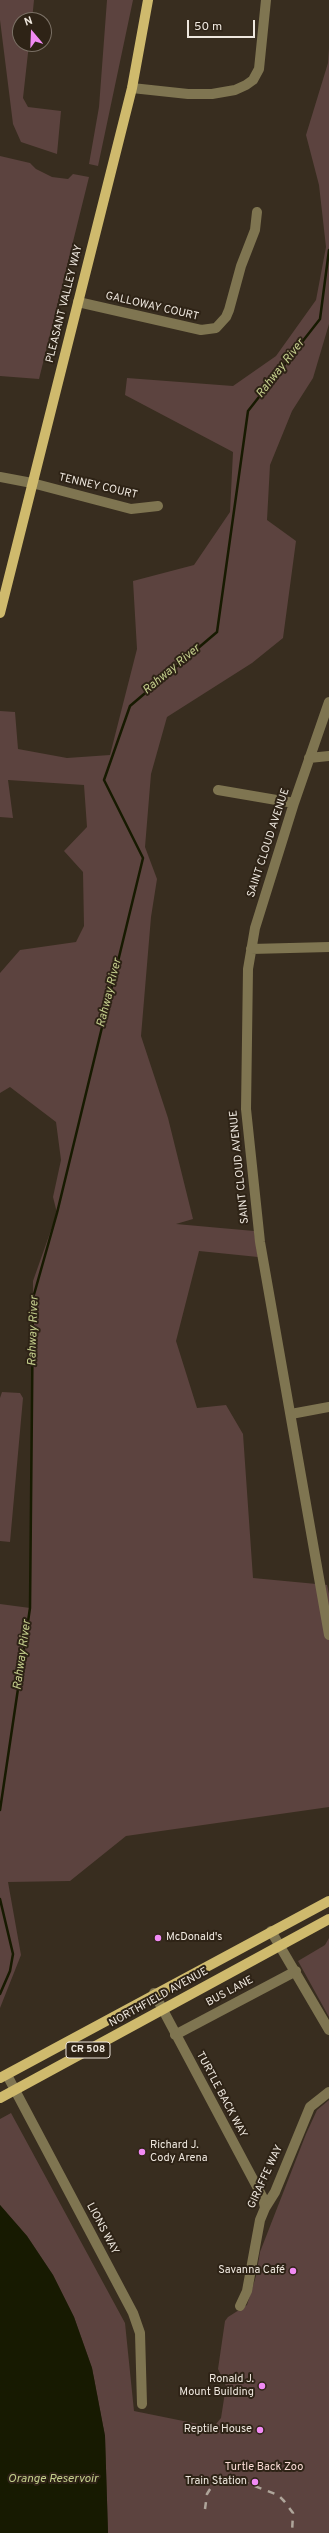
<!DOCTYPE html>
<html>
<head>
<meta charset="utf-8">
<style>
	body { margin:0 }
	#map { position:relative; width:329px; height:2533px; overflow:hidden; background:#382d1f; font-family:Overpass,sans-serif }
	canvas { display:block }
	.north { position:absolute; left:12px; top:12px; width:40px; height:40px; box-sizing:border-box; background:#2e2316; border:1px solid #7b7166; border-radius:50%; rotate:341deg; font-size:11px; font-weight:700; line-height:16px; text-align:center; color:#eee7de }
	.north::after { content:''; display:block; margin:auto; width:14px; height:18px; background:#f18af4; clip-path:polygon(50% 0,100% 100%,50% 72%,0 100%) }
	.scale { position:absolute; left:187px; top:20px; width:68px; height:18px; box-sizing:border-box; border:2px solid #eee7de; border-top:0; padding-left:5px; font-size:12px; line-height:14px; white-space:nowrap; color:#eee7de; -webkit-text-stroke:3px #2e2316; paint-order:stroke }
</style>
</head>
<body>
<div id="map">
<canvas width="329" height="2533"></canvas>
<div class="north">N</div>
<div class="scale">50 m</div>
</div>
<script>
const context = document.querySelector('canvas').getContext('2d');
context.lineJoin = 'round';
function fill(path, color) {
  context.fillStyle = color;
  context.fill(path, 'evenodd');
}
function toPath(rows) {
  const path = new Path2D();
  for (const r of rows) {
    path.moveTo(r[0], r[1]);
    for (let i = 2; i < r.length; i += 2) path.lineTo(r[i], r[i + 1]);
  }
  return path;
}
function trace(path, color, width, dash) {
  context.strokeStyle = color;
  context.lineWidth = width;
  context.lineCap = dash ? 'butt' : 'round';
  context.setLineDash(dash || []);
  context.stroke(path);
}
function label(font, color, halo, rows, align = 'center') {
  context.font = font + ' Overpass,sans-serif';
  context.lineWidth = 4;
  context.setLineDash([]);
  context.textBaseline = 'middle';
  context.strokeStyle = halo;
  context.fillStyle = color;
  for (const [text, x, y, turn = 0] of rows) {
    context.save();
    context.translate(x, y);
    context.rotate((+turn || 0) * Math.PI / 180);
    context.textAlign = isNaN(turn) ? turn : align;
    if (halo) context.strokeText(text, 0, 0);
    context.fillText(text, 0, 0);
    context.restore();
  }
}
fill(toPath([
	[0,0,34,0,32,20,20,20,20,44,29,44,23,98,28,107,61,111,57,154,21,142,13,124,0,20],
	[107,0,133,0,98,166,89,164,99,107],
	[329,48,329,324,313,378,292,411,270,465,267,520,296,541,283,638,252,663,167,717,151,774,145,847,157,879,151,917,141,1036,168,1118,193,1219,176,1224,254,1231,258,1257,199,1251,176,1341,197,1408,226,1405,243,1434,253,1578,327,1585,329,1594,329,1807,126,1836,70,1881,8,1882,21,1955,0,2008,0,1604,30,1608,33,1281,57,1213,53,1197,61,1160,56,1122,10,1087,0,1093,0,973,20,950,76,942,84,926,83,872,64,851,87,827,84,785,8,780,13,818,0,817,0,711,15,712,18,749,67,758,110,755,137,649,133,581,194,565,230,512,233,452,125,395,127,378,233,386,276,356,316,300,326,247,319,185,306,135,328,63],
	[0,156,30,163,36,169,52,177,68,179,73,174,89,177,39,379,0,376],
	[2,1392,20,1393,23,1398,10,1542,0,1541,0,1398],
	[329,1938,329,2017,298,1961,325,1945],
	[329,2100,329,2533,108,2533,105,2436,92,2368,74,2317,53,2275,27,2236,0,2205,0,2119,11,2113,125,2323,134,2411,208,2426,216,2424,221,2418,226,2386,218,2369,225,2321,228,2317,247,2305,256,2276,260,2252,306,2134,317,2110]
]), '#5c433f');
fill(toPath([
	[0,2205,27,2236,53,2275,74,2317,92,2368,105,2436,108,2533,0,2533]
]), '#171a01');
trace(toPath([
	[0,1810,30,1608,33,1298,57,1213,143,858,104,780,130,706,217,632,248,411,320,319,329,250],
	[0,1899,13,1954,10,1971,0,1994]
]), '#171a01', 2.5);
trace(toPath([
	[132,88,188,94,212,94,235,90,246,85,253,80,259,69,266,0],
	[78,302,201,330,216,328,226,317,229,310,241,266,255,230,257,212],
	[0,477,32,483,131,509,158,506],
	[329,702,294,803,255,928,248,969,246,1109,260,1242,329,1635],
	[309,758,329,756],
	[218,790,294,803],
	[251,949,329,947],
	[291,1414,329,1407],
	[271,1931,329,2030],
	[154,1993,263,2198,265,2208],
	[175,2035,296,1971],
	[7,2075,133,2313,140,2333,142,2404],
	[240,2306,247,2291,260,2220,265,2208,275,2192,310,2107,329,2092]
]), '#7f7551', 10);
trace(toPath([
	[0,613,132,88,148,0],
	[0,2078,329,1901],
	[0,2098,329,1919]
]), '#cfba6d', 10);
trace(toPath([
	[205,2509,207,2494,212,2486,228,2479,239,2480,278,2495,284,2501,293,2513,292,2533]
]), '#aea59a', 2.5, [7, 7]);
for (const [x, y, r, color] of [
	[158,1938,4,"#f18af4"],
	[142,2152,4,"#f18af4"],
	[293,2271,4,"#f18af4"],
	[262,2386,4,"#f18af4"],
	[260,2430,4,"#f18af4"],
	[255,2482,4,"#f18af4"]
]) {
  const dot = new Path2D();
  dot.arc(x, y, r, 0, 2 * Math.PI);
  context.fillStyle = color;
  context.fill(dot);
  trace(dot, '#2e2316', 1.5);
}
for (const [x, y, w] of [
	[88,2050,44]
]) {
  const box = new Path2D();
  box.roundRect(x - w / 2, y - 8, w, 16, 3);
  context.fillStyle = '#2e2316';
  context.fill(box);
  trace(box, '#eee7de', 1);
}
label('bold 10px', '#eee7de', null, [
	["CR 508",88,2050]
]);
label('11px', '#eee7de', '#2e2316', [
	["PLEASANT VALLEY WAY",65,304,-76],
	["GALLOWAY COURT",152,307,13],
	["TENNEY COURT",98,487,13],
	["SAINT CLOUD AVENUE",269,843,-72],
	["SAINT CLOUD AVENUE",240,1167,-96],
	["BUS LANE",230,1992,-28],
	["NORTHFIELD AVENUE",159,1998,-29],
	["TURTLE BACK WAY",221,2095,62],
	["GIRAFFE WAY",266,2177,-65],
	["LIONS WAY",102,2229,62]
]);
label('11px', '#eee7de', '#2e2316', [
	["McDonald's",166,1938,"left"],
	["Richard J.",150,2146,"left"],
	["Cody Arena",150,2159,"left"],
	["Savanna Café",285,2271],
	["Ronald J.",254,2380],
	["Mount Building",254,2393],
	["Reptile House",252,2430],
	["Train Station",247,2482]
], 'right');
label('11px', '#f8dad4', '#2e2316', [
	["Turtle Back Zoo",264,2468]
]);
label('italic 12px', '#c4ce8c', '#2e2316', [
	["Rahway River",281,369,-52],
	["Rahway River",172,670,-40],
	["Rahway River",110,993,-76],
	["Rahway River",34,1331,-88],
	["Rahway River",23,1655,-82],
	["Orange Reservoir",53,2480]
]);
</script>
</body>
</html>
